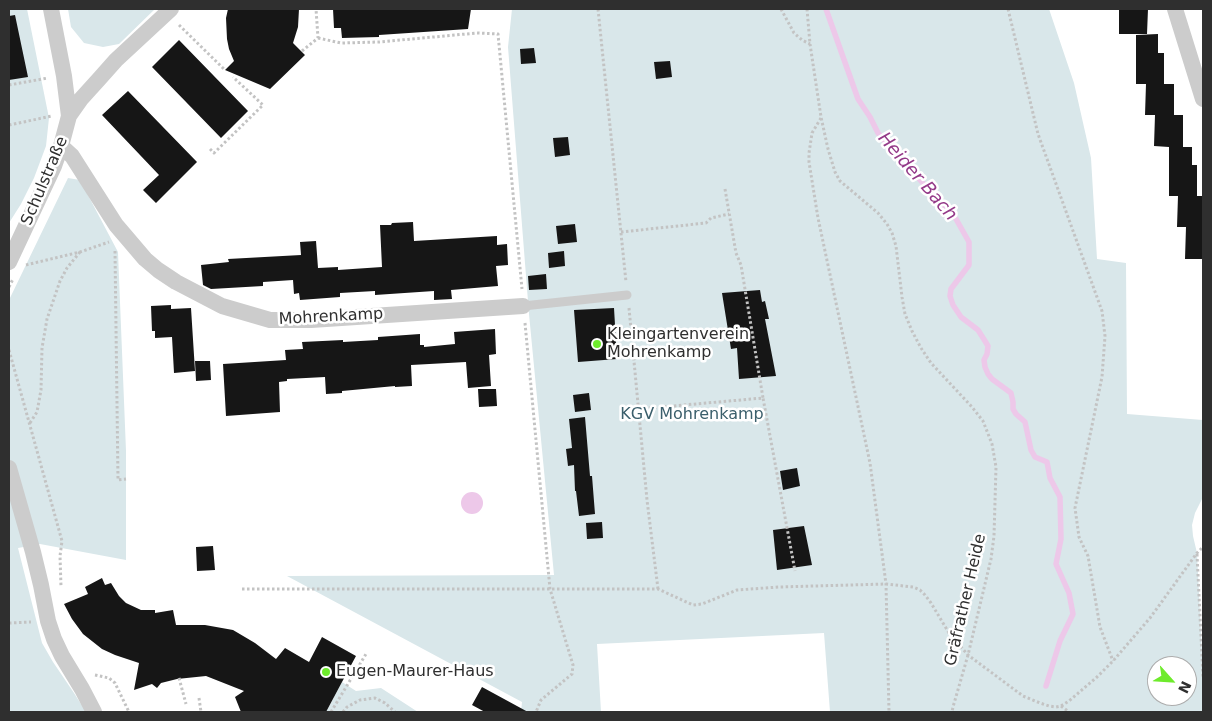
<!DOCTYPE html>
<html>
<head>
<meta charset="utf-8">
<style>
	body { margin:0 }
	#map { position:relative; width:1212px; height:721px; overflow:hidden; background:#fff; font-family:"DejaVu Sans",sans-serif }
	canvas { display:block }
	.frame { position:absolute; inset:0; border:10px solid #2f2f2f; pointer-events:none }
	.north { position:absolute; left:1147px; top:656px; width:50px; height:50px; box-sizing:border-box; background:#fff; border:1px solid #acacac; border-radius:50%; rotate:116deg; font-size:14px; font-weight:700; line-height:20px; text-align:center; color:#2f2f2f }
	.north::after { content:''; display:block; margin:auto; width:18px; height:22px; background:#6eeb2c; clip-path:polygon(50% 0,100% 100%,50% 72%,0 100%) }
</style>
</head>
<body>
<div id="map">
<canvas width="1212" height="721"></canvas>
<div class="frame"></div>
<div class="north">N</div>
</div>
<script>
const context = document.querySelector('canvas').getContext('2d');
context.lineJoin = 'round';
function fill(path, color) {
  context.fillStyle = color;
  context.fill(path, 'evenodd');
}
function toPath(rows) {
  const path = new Path2D();
  for (const r of rows) {
    if (r.length === 3) {
      path.moveTo(r[0] + r[2], r[1]);
      path.arc(r[0], r[1], r[2], 0, 2 * Math.PI);
      continue;
    }
    path.moveTo(r[0], r[1]);
    for (let i = 2; i < r.length; i += 2) path.lineTo(r[i], r[i + 1]);
  }
  return path;
}
function trace(path, color, width, dash) {
  context.strokeStyle = color;
  context.lineWidth = width;
  context.lineCap = dash ? 'butt' : 'round';
  context.setLineDash(dash || []);
  context.stroke(path);
}
function label(font, color, halo, rows, align = 'center') {
  context.font = font + ' "DejaVu Sans",sans-serif';
  context.lineWidth = 5;
  context.setLineDash([]);
  context.textBaseline = 'middle';
  context.strokeStyle = halo;
  context.fillStyle = color;
  for (const [text, x, y, turn = 0] of rows) {
    context.save();
    context.translate(x, y);
    context.rotate((+turn || 0) * Math.PI / 180);
    context.textAlign = isNaN(turn) ? turn : align;
    if (halo) context.strokeText(text, 0, 0);
    context.fillText(text, 0, 0);
    context.restore();
  }
}
fill(toPath([
	[9,9,27,9,49,118,46,146,34,178,21,204,9,223],
	[68,9,155,9,119,44,103,47,84,43,71,27],
	[512,9,1049,9,1074,83,1091,158,1097,259,1126,263,1127,414,1203,420,1203,497,1195,513,1192,525,1193,536,1197,553,1203,677,1203,712,830,712,824,633,597,644,601,712,521,712,522,702,287,576,554,575,529,314,508,47],
	[1157,666,1187,666,1187,696,1157,696],
	[68,178,80,180,118,252,126,451,126,560,40,544,18,548,42,643,53,662,74,693,86,712,9,712,9,300],
	[342,682,356,691,381,688,418,712,326,712]
]), '#d9e7ea');
fill(toPath([
	[472,503,11]
]), '#edc8e9');
trace(toPath([
	[826,9,858,99,870,117,878,133,887,144,956,219,969,242,969,265,951,289,950,296,953,305,961,317,978,330,985,341,988,346,987,354,984,360,985,367,988,374,992,379,1011,393,1013,402,1013,409,1016,414,1025,422,1031,450,1035,457,1047,462,1050,478,1060,497,1061,539,1056,564,1069,593,1073,614,1060,641,1046,686]
]), '#edc8e9', 5.5);
fill(toPath([
	[228,9,299,9,298,27,293,43,305,55,270,89,225,70,234,61,229,49,227,39,226,18],
	[333,9,471,9,468,29,379,35,379,37,342,38,341,28,334,28],
	[1119,9,1148,9,1147,34,1119,34],
	[15,15,28,77,9,80,9,16],
	[1158,34,1158,53,1164,53,1164,84,1174,84,1174,115,1183,115,1183,147,1192,147,1192,165,1197,165,1197,196,1203,196,1203,259,1185,259,1186,227,1177,227,1178,196,1169,196,1169,147,1154,146,1155,115,1145,115,1146,84,1136,84,1136,35],
	[179,40,248,111,221,138,152,67],
	[534,48,536,63,521,64,520,49],
	[670,61,672,77,656,79,654,62],
	[128,91,197,162,156,203,143,190,159,175,102,115],
	[568,137,570,155,555,157,553,138],
	[413,222,414,241,497,236,497,245,507,244,508,265,496,266,498,286,451,290,452,299,434,300,434,291,375,295,375,291,340,293,340,297,300,300,299,293,294,294,293,280,263,282,263,286,211,289,203,285,201,265,229,262,228,259,301,255,300,242,316,241,318,268,338,267,338,270,382,267,380,225,391,225,392,223],
	[575,224,577,242,558,244,556,226],
	[564,251,565,266,549,268,548,253],
	[546,274,547,289,529,290,528,276],
	[760,290,762,302,765,301,769,319,765,319,776,376,739,379,737,348,731,349,722,293],
	[171,305,171,309,191,308,195,371,174,373,172,337,155,338,155,331,152,331,151,306],
	[614,308,617,359,578,362,574,310],
	[495,329,496,354,489,355,491,386,468,388,466,362,411,365,412,386,395,387,395,386,342,391,342,393,326,394,325,377,287,379,287,381,279,382,280,412,226,416,223,364,286,360,285,350,303,349,302,342,343,340,343,342,378,340,378,337,420,334,420,345,424,345,424,347,455,344,454,332],
	[195,361,210,361,211,380,196,381],
	[478,389,496,389,497,406,479,407],
	[589,393,591,410,575,412,573,395],
	[585,417,590,476,592,476,595,514,579,516,576,491,575,491,574,465,568,466,566,449,572,448,569,419],
	[797,468,800,486,783,490,780,471],
	[602,522,603,538,587,539,586,523],
	[804,526,812,565,777,570,773,530],
	[213,546,215,570,197,571,196,547],
	[102,578,105,585,111,583,119,596,126,603,141,610,155,610,155,613,173,610,176,625,205,625,233,630,255,643,276,659,285,648,309,662,322,637,356,656,342,682,326,712,241,712,235,697,244,691,206,676,177,679,161,683,157,688,152,684,134,690,139,663,115,655,102,649,83,634,72,619,64,604,88,594,85,587],
	[482,687,528,712,485,712,472,705]
]), '#161616');
trace(toPath([
	[598,9,626,282],
	[781,9,794,33,802,40,810,44],
	[807,9,810,44,821,117,828,149,835,172,840,181,878,213,887,224,892,233,896,246,902,297,905,314,912,331,921,348,931,363,972,407,983,421,992,444,996,467,994,536,991,559,968,655,953,707,952,712],
	[1008,9,1038,134,1102,311,1105,336,1102,377,1075,508,1079,537,1088,556,1100,627,1113,661],
	[179,25,225,70],
	[318,38,341,43,379,42,477,33,498,34,522,289],
	[302,51,318,38,316,9],
	[9,85,48,78],
	[821,118,812,133,809,153,809,162,818,218,870,463,886,584,889,712],
	[9,125,52,116],
	[210,149,214,153,263,105,233,77],
	[725,189,736,253,741,265,763,398],
	[621,232,706,223,711,218,729,214],
	[115,251,118,480,126,479],
	[26,265,80,252,109,242],
	[9,287,13,279],
	[629,308,647,500,658,589],
	[525,323,550,589,573,665,572,674,541,700,536,712],
	[9,350,62,541,60,556,61,587],
	[639,409,763,398,795,571],
	[30,423,37,412,41,390,42,348,47,319,60,281,67,268,80,252],
	[1197,554,1203,677],
	[242,589,658,589,693,605,702,604,737,590,779,587,886,584,913,587,920,590,925,595,931,603,949,633,968,655,1023,696,1040,703,1049,706,1056,707,1061,706,1069,701,1097,677,1113,661,1150,618,1197,553,1203,547],
	[9,623,31,622],
	[95,675,109,678,115,683,129,712],
	[179,678,186,704],
	[199,698,201,712],
	[1061,706,1069,712],
	[331,712,366,654],
	[343,712,347,707,360,700,375,698,385,703,395,712]
]), '#c3c3c3', 3, [2.5, 2.5]);
trace(toPath([
	[523,306,627,295]
]), '#ccc', 9);
trace(toPath([
	[1175,9,1203,99],
	[69,116,81,99,100,78,116,60,171,9],
	[61,146,72,156,116,225,145,259,158,270,176,282,222,306,270,320,311,320,523,306],
	[9,262,54,166,61,146,69,116,64,76,51,9],
	[9,468,33,552,41,585,48,621,54,639,62,656,82,689,94,712]
]), '#ccc', 16);
for (const [x, y, r, color] of [
	[597,344,5,"#6eeb2c"],
	[326,672,5,"#6eeb2c"]
]) {
  const dot = new Path2D();
  dot.arc(x, y, r, 0, 2 * Math.PI);
  context.fillStyle = color;
  context.fill(dot);
  trace(dot, '#fff', 2);
}
label('16px', '#2f2f2f', '#fff', [
	["Schulstraße",45,181,-67],
	["Mohrenkamp",331,317,-3],
	["Gräfrather Heide",966,600,-77]
]);
label('16px', '#2f2f2f', '#fff', [
	["Kleingartenverein",607,335],
	["Mohrenkamp",607,353],
	["Eugen-Maurer-Haus",336,672]
], 'left');
label('16px', '#3b5f6c', '#fff', [
	["KGV Mohrenkamp",692,415]
]);
label('italic 18px', '#943a89', '#fff', [
	["Heider Bach",917,177,49]
]);
</script>
</body>
</html>
